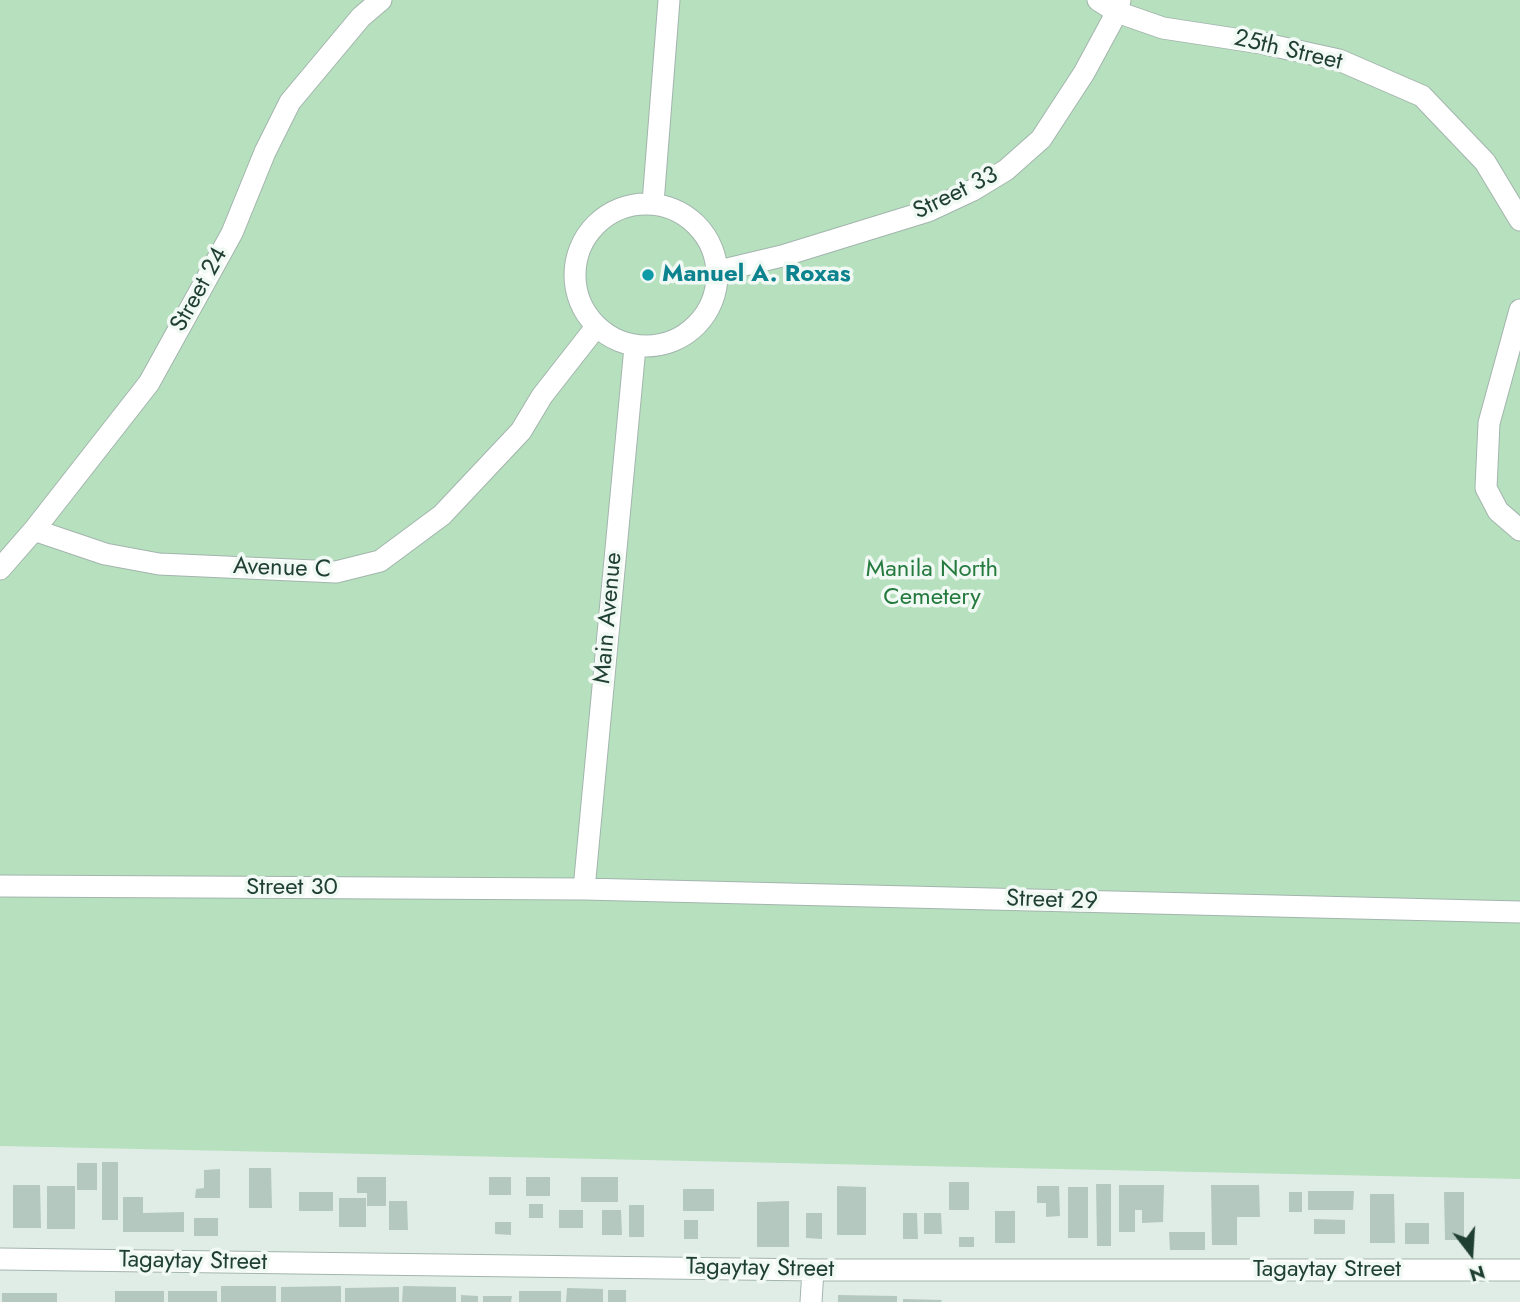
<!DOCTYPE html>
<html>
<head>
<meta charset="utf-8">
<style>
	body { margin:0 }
	#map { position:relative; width:1520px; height:1302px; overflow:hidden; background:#e0ede6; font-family:Jost,sans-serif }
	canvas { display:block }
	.north { position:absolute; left:1436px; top:1218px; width:70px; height:70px; -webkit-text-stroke:5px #f1f9f4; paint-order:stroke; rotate:163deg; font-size:19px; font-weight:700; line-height:28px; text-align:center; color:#1f3f33 }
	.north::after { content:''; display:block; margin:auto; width:24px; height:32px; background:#1f3f33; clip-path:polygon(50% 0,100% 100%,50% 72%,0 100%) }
</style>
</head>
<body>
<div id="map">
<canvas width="1520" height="1302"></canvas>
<div class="north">N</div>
</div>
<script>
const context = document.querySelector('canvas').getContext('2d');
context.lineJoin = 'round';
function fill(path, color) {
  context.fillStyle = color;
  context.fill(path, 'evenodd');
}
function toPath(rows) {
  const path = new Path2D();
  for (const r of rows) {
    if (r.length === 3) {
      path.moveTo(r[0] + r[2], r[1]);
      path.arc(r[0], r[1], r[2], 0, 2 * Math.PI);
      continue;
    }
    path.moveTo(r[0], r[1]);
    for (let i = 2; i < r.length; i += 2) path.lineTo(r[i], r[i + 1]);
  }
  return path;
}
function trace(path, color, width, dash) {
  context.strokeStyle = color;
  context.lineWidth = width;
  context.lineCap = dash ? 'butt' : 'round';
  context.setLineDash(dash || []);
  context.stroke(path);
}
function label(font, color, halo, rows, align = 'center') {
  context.font = font + ' Jost,sans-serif';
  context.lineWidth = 7;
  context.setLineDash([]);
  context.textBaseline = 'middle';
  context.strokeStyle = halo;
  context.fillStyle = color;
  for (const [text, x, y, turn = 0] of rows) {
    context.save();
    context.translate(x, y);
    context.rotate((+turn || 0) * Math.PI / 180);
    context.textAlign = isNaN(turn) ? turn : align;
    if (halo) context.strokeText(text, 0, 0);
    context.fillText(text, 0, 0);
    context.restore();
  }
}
fill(toPath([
	[0,0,1520,0,1520,1179,0,1146]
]), '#b7e0be');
fill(toPath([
	[102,1162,118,1162,118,1220,102,1220],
	[77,1163,97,1163,97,1190,77,1190],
	[249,1168,271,1168,272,1208,249,1208],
	[220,1169,220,1198,195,1198,196,1189,204,1188,204,1170],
	[357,1177,386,1177,386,1206,367,1206,367,1193,357,1193],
	[489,1177,511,1177,511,1195,489,1195],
	[526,1177,550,1177,550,1196,526,1196],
	[581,1177,618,1177,618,1202,581,1202],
	[949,1182,969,1182,969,1210,949,1210],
	[1096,1184,1111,1184,1111,1246,1097,1246],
	[13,1185,40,1185,41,1228,13,1228],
	[1119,1185,1164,1185,1163,1222,1142,1223,1142,1210,1135,1210,1135,1232,1119,1232],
	[1211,1185,1259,1185,1260,1217,1237,1217,1237,1245,1212,1245],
	[47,1186,75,1186,75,1229,47,1229],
	[837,1186,866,1187,866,1235,837,1235],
	[1037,1186,1059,1186,1060,1216,1046,1217,1046,1203,1037,1203],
	[1068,1187,1088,1187,1088,1238,1068,1238],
	[683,1189,714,1189,714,1211,683,1211],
	[1308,1191,1354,1191,1353,1210,1308,1210],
	[299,1192,333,1192,333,1211,299,1211],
	[1289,1192,1302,1192,1302,1212,1289,1212],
	[1444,1192,1464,1192,1464,1240,1445,1240],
	[1370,1194,1394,1194,1395,1243,1370,1243],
	[123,1197,143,1197,143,1213,184,1212,184,1232,123,1232],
	[339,1198,366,1198,366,1227,339,1227],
	[389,1201,407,1201,408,1230,389,1230],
	[789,1201,789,1247,757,1247,757,1202],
	[529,1204,543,1204,543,1218,529,1218],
	[629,1205,644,1205,644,1237,629,1237],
	[559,1210,583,1210,583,1228,559,1228],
	[602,1210,621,1210,622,1235,602,1235],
	[995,1211,1015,1211,1015,1243,995,1243],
	[806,1213,822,1213,822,1239,806,1238],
	[903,1213,917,1213,918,1239,903,1239],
	[924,1213,941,1213,942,1234,924,1234],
	[194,1218,218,1218,218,1236,194,1236],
	[1314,1219,1345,1220,1345,1234,1314,1234],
	[684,1220,698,1220,698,1239,684,1239],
	[495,1222,511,1222,511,1235,495,1234],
	[1405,1223,1429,1223,1429,1244,1405,1244],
	[1169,1232,1205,1232,1205,1250,1170,1250],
	[959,1237,974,1237,974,1247,959,1247],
	[221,1286,276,1286,276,1302,221,1302],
	[341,1286,341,1302,281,1302,281,1287],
	[403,1286,456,1287,456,1302,402,1302],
	[399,1287,399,1302,345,1302,345,1288],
	[567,1288,603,1289,603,1302,566,1302],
	[608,1290,626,1290,626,1302,608,1302],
	[115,1291,164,1291,164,1302,115,1302],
	[168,1291,217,1291,217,1302,168,1302],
	[519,1291,561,1291,561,1302,519,1302],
	[2,1293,57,1293,57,1302,2,1302],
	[461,1295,478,1296,478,1302,461,1302],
	[838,1295,897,1296,897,1302,838,1302],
	[483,1296,512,1296,511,1302,483,1302],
	[903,1299,942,1300,941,1302,903,1302]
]), '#b5c8bf');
const minor = toPath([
	[1098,0,1117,12,1163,28,1261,43,1339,60,1422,96,1485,162,1520,220],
	[653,203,669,0],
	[646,275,71],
	[719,271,782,256,928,211,973,190,1006,170,1041,139,1084,73,1117,12,1120,0],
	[1520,310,1489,423,1486,488,1498,511,1520,530],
	[34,530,105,554,159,564,336,572,380,561,442,515,521,431,542,396,596,327],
	[0,569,34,530,149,383,232,233,265,152,290,102,361,17,381,0],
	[0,886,584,889,1520,912],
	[584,889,635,347],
	[0,1259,813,1270,1520,1270],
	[811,1302,813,1270]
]);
trace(minor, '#a2b5ad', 23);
trace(minor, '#fff', 21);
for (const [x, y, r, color] of [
	[648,275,7,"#0f9aa8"]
]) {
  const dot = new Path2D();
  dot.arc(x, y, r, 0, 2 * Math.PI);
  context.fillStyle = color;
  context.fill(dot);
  trace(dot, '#f1f9f4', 2.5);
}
label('24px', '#1f3f33', '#f1f9f4', [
	["25th Street",1288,51,13],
	["Street 33",956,194,-26],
	["Street 24",200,290,-61],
	["Avenue C",282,569,2],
	["Main Avenue",609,618,-85],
	["Street 30",292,888],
	["Street 29",1052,901,2],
	["Tagaytay Street",193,1262,1],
	["Tagaytay Street",760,1269,1],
	["Tagaytay Street",1327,1270]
]);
label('bold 24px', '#0d838f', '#f1f9f4', [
	["Manuel A. Roxas",662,275]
], 'left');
label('24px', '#257a3e', '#f1f9f4', [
	["Manila North",932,570],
	["Cemetery",932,598]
]);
</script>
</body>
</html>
